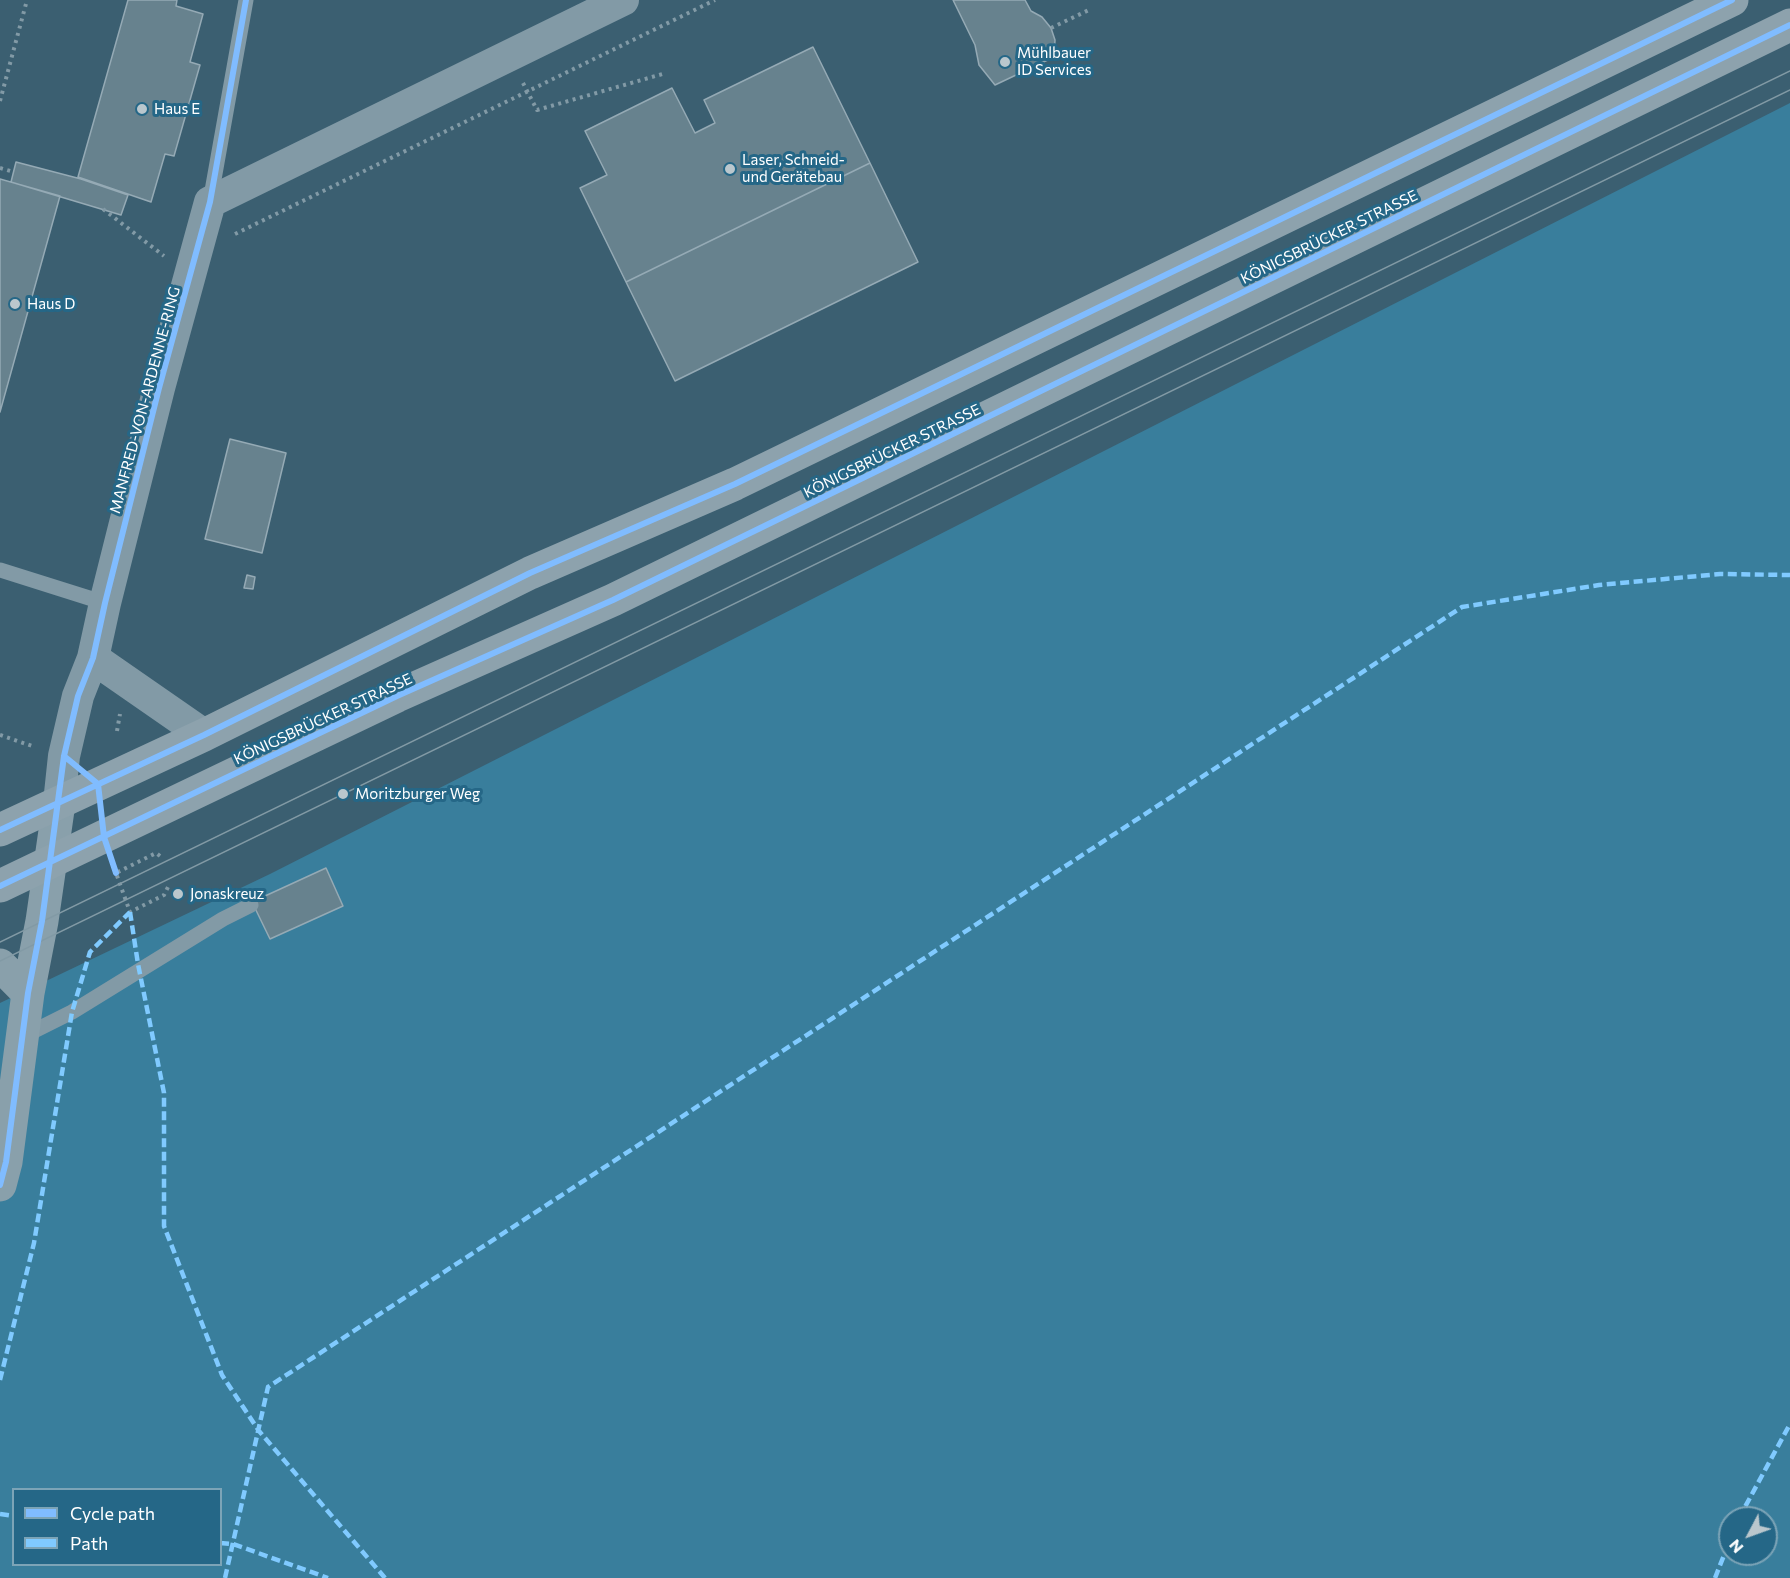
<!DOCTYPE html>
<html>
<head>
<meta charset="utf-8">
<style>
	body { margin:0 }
	#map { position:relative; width:1790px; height:1578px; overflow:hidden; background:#3b5f71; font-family:Commissioner,sans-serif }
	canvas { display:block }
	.legend { position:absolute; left:12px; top:1488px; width:210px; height:78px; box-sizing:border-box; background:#256787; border:2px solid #7ca4b7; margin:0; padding:8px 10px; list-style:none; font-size:18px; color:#fff }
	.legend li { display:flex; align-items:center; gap:12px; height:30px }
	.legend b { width:30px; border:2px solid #7ca4b7 }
	.north { position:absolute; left:1718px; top:1506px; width:60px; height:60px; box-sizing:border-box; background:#256787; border:2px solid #7ca4b7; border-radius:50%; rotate:229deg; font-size:16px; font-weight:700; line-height:24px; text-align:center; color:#fff }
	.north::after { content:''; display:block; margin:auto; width:21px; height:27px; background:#bac7cd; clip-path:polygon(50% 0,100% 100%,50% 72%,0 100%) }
</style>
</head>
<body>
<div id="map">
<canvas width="1790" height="1578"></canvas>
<ul class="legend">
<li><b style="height:8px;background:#80bcff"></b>Cycle path</li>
<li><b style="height:8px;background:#80caff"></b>Path</li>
</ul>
<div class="north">N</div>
</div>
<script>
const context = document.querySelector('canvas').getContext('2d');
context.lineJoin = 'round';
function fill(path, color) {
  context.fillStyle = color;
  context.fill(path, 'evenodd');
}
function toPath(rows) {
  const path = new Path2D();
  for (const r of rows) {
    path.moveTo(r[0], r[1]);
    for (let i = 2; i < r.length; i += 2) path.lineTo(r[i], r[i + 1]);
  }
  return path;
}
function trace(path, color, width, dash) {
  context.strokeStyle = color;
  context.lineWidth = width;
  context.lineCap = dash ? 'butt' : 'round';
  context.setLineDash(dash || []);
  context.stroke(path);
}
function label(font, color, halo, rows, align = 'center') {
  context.font = font + ' Commissioner,sans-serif';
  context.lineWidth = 6;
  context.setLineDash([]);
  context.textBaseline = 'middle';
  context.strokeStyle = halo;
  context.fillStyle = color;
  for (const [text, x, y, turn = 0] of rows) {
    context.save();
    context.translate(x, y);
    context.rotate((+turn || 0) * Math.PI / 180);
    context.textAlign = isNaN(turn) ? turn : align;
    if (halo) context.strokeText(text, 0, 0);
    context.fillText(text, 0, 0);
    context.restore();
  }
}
fill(toPath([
	[1790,103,1790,1578,0,1578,0,1003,270,874],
	[14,1490,220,1490,220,1564,14,1564],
	[1730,1518,1766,1518,1766,1554,1730,1554]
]), '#397e9c');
const building = toPath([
	[128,0,177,0,176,6,203,14,190,62,200,65,174,156,165,154,151,202,78,177,128,0],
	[953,0,1025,0,1031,11,1042,17,1051,28,1055,40,1054,57,995,85,979,65,975,45,953,0],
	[813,47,870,163,626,282,580,188,607,175,585,131,672,88,695,133,715,123,704,100,813,47],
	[16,162,81,179,128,195,121,215,11,182,16,162],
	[870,163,918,262,675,381,626,282,870,163],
	[0,179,60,196,0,412,0,179],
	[230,439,286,453,262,553,205,539,230,439],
	[247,575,255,577,253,589,244,588,247,575],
	[326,868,343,906,270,939,252,902,326,868]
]);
fill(building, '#67828e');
trace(building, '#95aab5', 1.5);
trace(toPath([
	[1051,28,1091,9],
	[523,83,537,110,666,73],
	[0,101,27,0],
	[0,168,14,172],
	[103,209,164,256],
	[235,234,715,0],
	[117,731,120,714],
	[0,735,35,747],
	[160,856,156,853,116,873,130,912,164,895,169,885]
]), '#829aa6', 4, [3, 4.5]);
trace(toPath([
	[210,202,246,0],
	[0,570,105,603],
	[24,1036,72,1012,223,919,251,905]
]), '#829aa6', 15);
trace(toPath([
	[93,658,204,735],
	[59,803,64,756,78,696,93,658,105,603,159,388,210,202,623,0]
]), '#829aa6', 32);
trace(toPath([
	[0,965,28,993],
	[0,1185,6,1162,28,993,42,921,59,803]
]), '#89a0ab', 33);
trace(toPath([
	[0,830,204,735,530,573,735,484,1732,0],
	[0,886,397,696,613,600,1790,25]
]), '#8da2ad', 33);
trace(toPath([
	[0,942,1790,71],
	[0,961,1790,90]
]), '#829aa5', 1.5);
trace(toPath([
	[130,912,138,964,164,1093,164,1226,222,1375,259,1431,385,1578],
	[0,1380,34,1243,72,1012,90,952,130,912],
	[0,1514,14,1516],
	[1739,1518,1790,1424],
	[220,1543,233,1544,328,1578],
	[225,1578,268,1387,1462,607,1599,585,1720,574,1790,575],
	[1715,1578,1730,1540]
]), '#80caff', 4.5, [9, 4.5]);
trace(toPath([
	[64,756,98,784,104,837,116,873],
	[0,830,204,735,530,573,735,484,1732,0],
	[0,886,397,696,613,600,1790,25],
	[0,1185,6,1162,28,993,42,921,64,756,78,696,93,658,105,603,159,388,210,202,246,0]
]), '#80bcff', 6);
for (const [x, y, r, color] of [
	[1005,62,6,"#bac7cd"],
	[142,109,6,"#bac7cd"],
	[730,169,6,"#bac7cd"],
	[15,304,6,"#bac7cd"],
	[343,794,6,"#bac7cd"],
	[178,894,6,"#bac7cd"]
]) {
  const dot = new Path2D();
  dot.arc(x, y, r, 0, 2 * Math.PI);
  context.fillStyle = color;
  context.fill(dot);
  trace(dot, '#256787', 2);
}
label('15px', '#fff', '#256787', [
	["Mühlbauer",1017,53],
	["ID Services",1017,70],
	["Haus E",154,109],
	["Laser, Schneid-",742,160],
	["und Gerätebau",742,177],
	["Haus D",27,304],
	["Moritzburger Weg",355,794],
	["Jonaskreuz",190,894]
], 'left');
label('15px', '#fff', '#256787', [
	["KÖNIGSBRÜCKER STRASSE",1329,237,-26],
	["MANFRED-VON-ARDENNE-RING",145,400,-75],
	["KÖNIGSBRÜCKER STRASSE",892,451,-26],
	["KÖNIGSBRÜCKER STRASSE",323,719,-25]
]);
</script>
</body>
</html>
